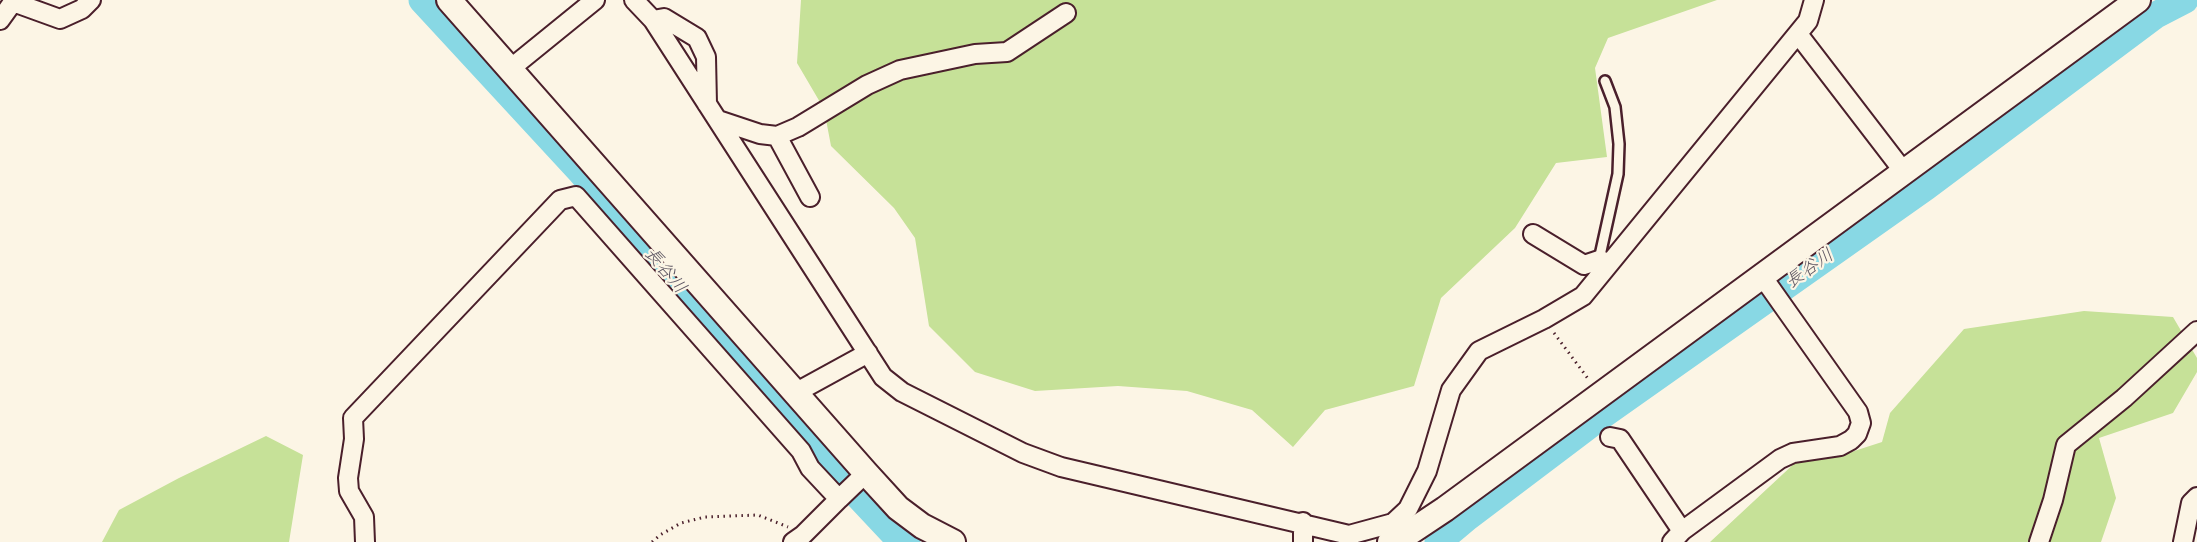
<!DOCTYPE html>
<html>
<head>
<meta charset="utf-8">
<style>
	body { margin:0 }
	canvas { display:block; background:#fcf5e5 }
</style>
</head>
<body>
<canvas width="2197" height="542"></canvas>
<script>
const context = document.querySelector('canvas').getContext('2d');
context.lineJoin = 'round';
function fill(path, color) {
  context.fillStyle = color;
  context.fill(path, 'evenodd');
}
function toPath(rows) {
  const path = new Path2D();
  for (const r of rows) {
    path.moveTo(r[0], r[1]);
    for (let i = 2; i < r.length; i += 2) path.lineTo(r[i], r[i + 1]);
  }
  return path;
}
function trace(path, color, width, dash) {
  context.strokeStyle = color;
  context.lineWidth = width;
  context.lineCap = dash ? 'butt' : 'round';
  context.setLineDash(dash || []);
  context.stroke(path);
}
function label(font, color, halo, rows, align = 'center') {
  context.font = font + ' "Balsamiq Sans","Klee One",sans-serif';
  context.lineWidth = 4.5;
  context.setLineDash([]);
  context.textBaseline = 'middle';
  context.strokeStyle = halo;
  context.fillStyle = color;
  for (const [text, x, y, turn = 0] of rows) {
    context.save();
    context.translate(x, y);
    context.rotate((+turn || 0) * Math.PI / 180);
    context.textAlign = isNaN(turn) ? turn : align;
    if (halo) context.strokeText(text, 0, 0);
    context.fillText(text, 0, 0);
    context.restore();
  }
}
fill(toPath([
	[801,0,1717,0,1608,38,1595,68,1607,157,1556,163,1515,228,1441,298,1414,386,1325,410,1293,447,1252,410,1187,391,1118,386,1035,391,975,372,929,326,915,238,894,208,831,146,824,109,797,63],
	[2084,311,2173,317,2197,358,2197,372,2173,413,2099,438,2116,498,2101,542,1710,542,1798,460,1845,454,1882,442,1890,413,1964,329],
	[266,436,303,455,289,542,102,542,119,510,179,478]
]), '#c6e198');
trace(toPath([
	[422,0,580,171,831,467,892,532,907,542],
	[1438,542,1468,517,1603,415,1926,187,2156,15,2185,0]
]), '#88d8e4', 27);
const service = toPath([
	[1599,260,1618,174,1619,144,1615,107,1605,81]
]);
const minor = toPath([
	[634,0,653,20,883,377,902,392,1023,453,1061,467,1349,535,1393,523,1408,509,1427,471,1451,390,1479,351,1544,319,1583,296,1808,21,1814,0],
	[0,20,13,2,60,19,82,9,91,0],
	[653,20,664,18,697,38,706,57,707,104],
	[1798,34,1904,172],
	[510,69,595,0],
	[718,120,760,134,777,136,798,127,867,85,900,70,975,54,1007,52,1066,13],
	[777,136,810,197],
	[1533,234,1584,265,1599,260,1610,263],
	[795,393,868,353],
	[1610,437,1620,439,1682,531],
	[1303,522,1303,542],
	[365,542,364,517,349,491,348,478,354,439,353,418,560,200,576,196,801,451,810,468,839,499,866,473],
	[793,542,803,535,839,499],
	[1672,542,1682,531,1780,459,1793,453,1840,446,1851,440,1857,434,1861,423,1858,412,1762,276],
	[2039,542,2053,500,2066,445,2124,398,2197,331],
	[2183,542,2191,503,2197,497]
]);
const tertiary = toPath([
	[449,0,866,473,898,508,922,526,953,542],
	[1390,542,1409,533,1445,509,2138,0]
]);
trace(service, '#4a1f2b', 14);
trace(minor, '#4a1f2b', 22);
trace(tertiary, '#4a1f2b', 28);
trace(toPath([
	[1554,333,1589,380],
	[652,542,660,535,681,523,705,517,758,515,788,527]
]), '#4a1f2b', 3, [1.5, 4.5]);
trace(service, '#fcf5e5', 9);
trace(minor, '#fcf5e5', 18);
trace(tertiary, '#fcf5e5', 24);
label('italic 18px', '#5d5662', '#fcf5e5', [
	["長谷川",1810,269,-35],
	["長谷川",665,271,50]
]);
</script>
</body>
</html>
